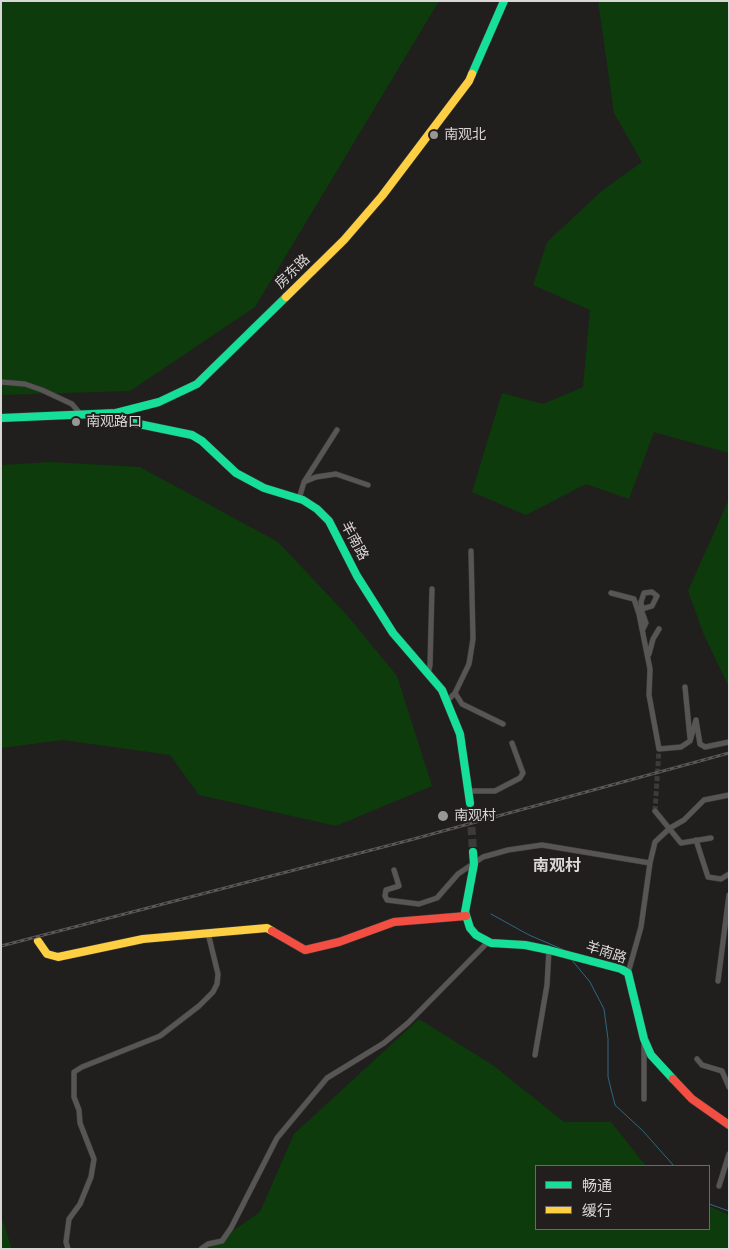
<!DOCTYPE html>
<html>
<head>
<meta charset="utf-8">
<style>
	body { margin:0 }
	#map { position:relative; width:730px; height:1250px; overflow:hidden; background:#201f1e; font-family:"Varela Round","Noto Sans SC",sans-serif }
	canvas { display:block }
	.frame { position:absolute; inset:0; border:2px solid #dad8d7; pointer-events:none }
	.legend { position:absolute; left:535px; top:1165px; width:175px; height:65px; box-sizing:border-box; background:#211e1d; border:1px solid #6b6867; margin:0; padding:6px 9px; list-style:none; font-size:15px; color:#dad8d7 }
	.legend li { display:flex; align-items:center; gap:10px; height:25px }
	.legend b { width:25px; border:1px solid #6b6867 }
</style>
</head>
<body>
<div id="map">
<canvas width="730" height="1250"></canvas>
<div class="frame"></div>
<ul class="legend">
<li><b style="height:6px;background:#16e098"></b>畅通</li>
<li><b style="height:6px;background:#ffcf43"></b>缓行</li>
</ul>
</div>
<script>
const context = document.querySelector('canvas').getContext('2d');
context.lineJoin = 'round';
function fill(path, color) {
  context.fillStyle = color;
  context.fill(path, 'evenodd');
}
function toPath(rows) {
  const path = new Path2D();
  for (const r of rows) {
    path.moveTo(r[0], r[1]);
    for (let i = 2; i < r.length; i += 2) path.lineTo(r[i], r[i + 1]);
  }
  return path;
}
function trace(path, color, width, dash) {
  context.strokeStyle = color;
  context.lineWidth = width;
  context.lineCap = dash ? 'butt' : 'round';
  context.setLineDash(dash || []);
  context.stroke(path);
}
function label(font, color, halo, rows, align = 'center') {
  context.font = font + ' "Varela Round","Noto Sans SC",sans-serif';
  context.lineWidth = 4;
  context.setLineDash([]);
  context.textBaseline = 'middle';
  context.strokeStyle = halo;
  context.fillStyle = color;
  for (const [text, x, y, turn = 0] of rows) {
    context.save();
    context.translate(x, y);
    context.rotate((+turn || 0) * Math.PI / 180);
    context.textAlign = isNaN(turn) ? turn : align;
    if (halo) context.strokeText(text, 0, 0);
    context.fillText(text, 0, 0);
    context.restore();
  }
}
fill(toPath([
	[1,1,439,1,255,307,130,391,1,395],
	[598,1,729,1,729,453,654,432,629,499,586,484,526,515,472,492,502,393,543,404,583,387,590,310,533,285,547,242,603,190,642,162,614,113],
	[51,462,140,467,278,542,346,614,397,676,432,786,336,826,199,795,170,755,63,740,1,748,1,465],
	[729,499,729,687,704,635,688,591],
	[419,1019,494,1066,564,1122,611,1122,646,1166,536,1166,536,1229,709,1229,709,1206,729,1215,729,1249,207,1249,260,1212,294,1134],
	[1,1216,12,1249,1,1249]
]), '#0d3b0c');
trace(toPath([
	[491,914,529,935,564,950],
	[571,959,590,982,604,1009,608,1039,608,1077,615,1105,643,1131,674,1166],
	[709,1204,729,1211]
]), '#2d6980', 1);
trace(toPath([
	[655,811,659,749]
]), '#3c3b3a', 5, [5, 2.5]);
trace(toPath([
	[470,803,473,852]
]), '#3c3b3a', 8, [8, 4]);
const street = toPath([
	[1,382,25,384,42,390,72,404,82,416],
	[304,482,337,430],
	[299,499,304,482,316,477,336,474,368,485],
	[611,593,634,599,639,614,650,669,649,695,659,749,681,747,690,741,696,720,700,744,705,747,729,742],
	[642,609,652,606,657,596,652,592,644,593,641,602,642,609,642,612,646,623,643,629],
	[649,654,653,639,659,629],
	[428,674,430,665,432,589],
	[685,687,690,738],
	[455,693,462,704,503,724],
	[447,701,455,693,469,664,473,639,471,551],
	[469,791,495,791,520,778,523,773,512,743],
	[655,811,681,843,711,838],
	[696,840,708,877,721,879,729,874],
	[394,870,399,886,386,890,385,896,387,900,419,904,437,898,458,874,483,857,508,850,542,845,650,863,655,842,670,828,684,820,704,800,729,795],
	[628,973,641,927,650,863],
	[718,981,729,895],
	[644,1039,644,1099],
	[535,1055,547,985,549,950],
	[697,1059,702,1065,722,1071,729,1087],
	[719,1186,729,1154],
	[68,1249,66,1242,69,1219,80,1204,91,1177,94,1159,80,1123,79,1110,74,1097,74,1072,82,1067,160,1036,199,1006,213,992,217,984,218,974,208,933],
	[201,1249,208,1244,222,1241,231,1228,277,1138,327,1078,384,1043,408,1023,488,942]
]);
const fast = toPath([
	[472,74,504,1],
	[100,416,192,435,202,441,236,473,264,488,303,500,317,509,329,521,357,576,393,633,442,690,460,734,470,803],
	[1,418,116,413,159,402,197,384,286,297],
	[473,852,474,864,465,912,470,928,476,935,491,943,525,945,549,950,621,969,628,973,644,1039,651,1055,673,1079]
]);
const slow = toPath([
	[286,297,344,240,382,196,469,81,472,74],
	[38,941,47,954,58,957,143,939,267,928,272,931]
]);
const jam = toPath([
	[272,931,305,950,339,942,394,922,466,916],
	[673,1079,692,1099,729,1125]
]);
trace(street, '#3c3a39', 6);
trace(fast, '#3c3a39', 9);
trace(slow, '#3c3a39', 9);
trace(jam, '#3c3a39', 9);
trace(street, '#575655', 5);
trace(fast, '#16e098', 8);
trace(slow, '#ffcf43', 8);
trace(jam, '#f24e42', 8);
const rail = toPath([
	[1,946,410,840,729,753]
]);
trace(rail, '#595857', 3);
trace(rail, '#211e1d', 1, [4]);
for (const [x, y, r, color] of [
	[434,135,5,"#999796"],
	[76,422,5,"#999796"],
	[443,816,6,"#999796"]
]) {
  const dot = new Path2D();
  dot.arc(x, y, r, 0, 2 * Math.PI);
  context.fillStyle = color;
  context.fill(dot);
  trace(dot, '#211e1d', 2);
}
label('14px', '#dad8d7', '#211e1d', [
	["南观北",444,135],
	["南观路口",86,422],
	["南观村",454,816]
], 'left');
label('14px', '#dad8d7', '#211e1d', [
	["房东路",293,272,-44],
	["羊南路",354,541,62],
	["羊南路",606,953,18]
]);
label('bold 16px', '#dad8d7', '#211e1d', [
	["南观村",557,867]
]);
</script>
</body>
</html>
